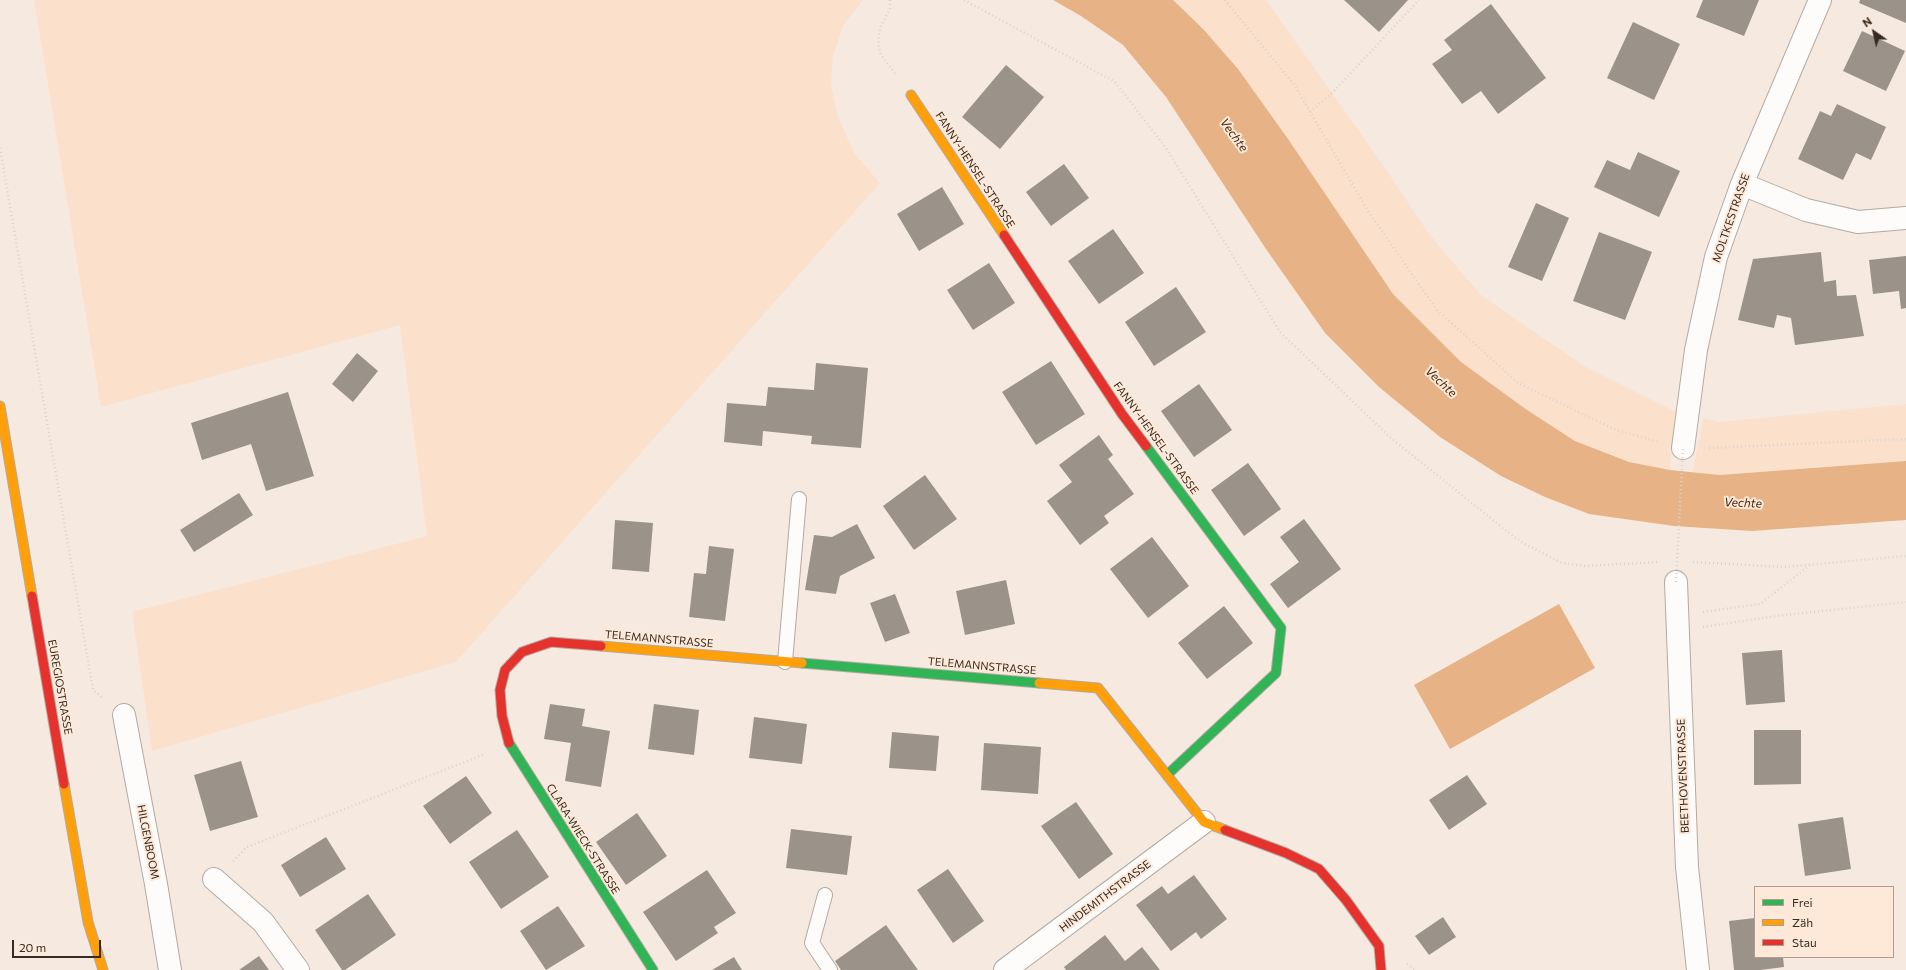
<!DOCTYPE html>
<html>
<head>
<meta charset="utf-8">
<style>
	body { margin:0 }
	#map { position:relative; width:1906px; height:970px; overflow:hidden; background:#f6eae0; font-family:Commissioner,sans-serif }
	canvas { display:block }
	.legend { position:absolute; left:1754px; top:886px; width:140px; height:72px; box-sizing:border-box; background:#fee9d8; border:1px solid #ae9d90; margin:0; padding:5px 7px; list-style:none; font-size:12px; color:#352b23 }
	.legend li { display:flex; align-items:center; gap:8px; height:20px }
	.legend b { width:20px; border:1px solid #ae9d90 }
	.north { position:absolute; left:1854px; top:12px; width:40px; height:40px; -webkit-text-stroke:3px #fee9d8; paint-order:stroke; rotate:326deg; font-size:11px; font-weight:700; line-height:16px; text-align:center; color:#352b23 }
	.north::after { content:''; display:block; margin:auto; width:14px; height:18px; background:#352b23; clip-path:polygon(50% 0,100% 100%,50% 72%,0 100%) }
	.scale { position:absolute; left:12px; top:940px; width:89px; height:18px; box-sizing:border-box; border:2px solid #352b23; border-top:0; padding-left:5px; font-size:12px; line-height:14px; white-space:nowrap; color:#352b23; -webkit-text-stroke:3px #fee9d8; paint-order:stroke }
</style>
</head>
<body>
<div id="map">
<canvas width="1906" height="970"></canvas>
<ul class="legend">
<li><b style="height:5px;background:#30b455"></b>Frei</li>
<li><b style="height:5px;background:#ff9f0a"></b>Zäh</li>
<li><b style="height:5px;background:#e5322d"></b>Stau</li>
</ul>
<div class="north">N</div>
<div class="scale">20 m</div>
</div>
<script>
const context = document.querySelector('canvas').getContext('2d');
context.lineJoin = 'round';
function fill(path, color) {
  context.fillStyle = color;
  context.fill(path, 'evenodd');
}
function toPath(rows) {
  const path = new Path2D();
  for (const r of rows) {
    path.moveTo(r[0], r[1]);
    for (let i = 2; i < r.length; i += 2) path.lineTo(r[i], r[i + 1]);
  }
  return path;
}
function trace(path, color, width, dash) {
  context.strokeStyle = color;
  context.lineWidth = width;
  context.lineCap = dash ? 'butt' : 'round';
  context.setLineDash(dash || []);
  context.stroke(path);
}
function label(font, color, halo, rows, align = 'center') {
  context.font = font + ' Commissioner,sans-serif';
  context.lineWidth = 4;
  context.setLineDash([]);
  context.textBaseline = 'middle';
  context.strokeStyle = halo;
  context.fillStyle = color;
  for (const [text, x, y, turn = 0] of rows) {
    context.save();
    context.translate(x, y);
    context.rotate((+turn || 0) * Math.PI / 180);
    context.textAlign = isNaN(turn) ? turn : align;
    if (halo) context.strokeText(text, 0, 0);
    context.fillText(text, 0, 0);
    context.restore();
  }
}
fill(toPath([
	[34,0,863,0,843,26,833,56,831,84,837,114,854,153,880,183,456,662,152,751,132,612,427,536,400,325,101,407],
	[1173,0,1266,0,1381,162,1429,234,1481,295,1584,366,1676,412,1670,470,1629,462,1575,441,1527,410,1461,362,1393,294],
	[1906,404,1906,461,1720,475,1693,472,1703,418,1719,422]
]), '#fbe0cb');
fill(toPath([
	[1053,0,1173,0,1204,30,1238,69,1288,139,1393,294,1461,362,1527,410,1575,441,1629,462,1670,470,1720,475,1906,461,1906,520,1752,531,1674,526,1589,514,1545,497,1501,476,1440,437,1379,387,1325,333,1266,249,1166,97,1123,45,1081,16],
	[1559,604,1595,668,1450,749,1414,685]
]), '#e7b285');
fill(toPath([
	[1344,0,1408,0,1379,32],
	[1703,0,1759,0,1744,36,1696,17],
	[1860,0,1906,0,1906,23,1859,3],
	[1491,4,1546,78,1498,114,1481,91,1462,104,1432,64,1452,50,1444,40],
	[1633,22,1680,44,1654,100,1607,78],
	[1862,31,1905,51,1886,91,1843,71],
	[1006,65,1044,97,1000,149,962,117],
	[1837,104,1886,127,1871,160,1856,153,1843,180,1798,159,1820,111,1831,116],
	[1638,152,1680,171,1659,217,1594,187,1607,160,1630,170],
	[1064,164,1089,198,1051,226,1026,192],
	[942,187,964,224,919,251,897,214],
	[1536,203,1569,218,1542,281,1508,267],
	[1113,229,1144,273,1099,304,1068,261],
	[1599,232,1652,252,1625,320,1573,301],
	[1821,252,1824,282,1836,280,1837,296,1856,295,1864,336,1795,345,1791,318,1777,315,1774,328,1738,320,1753,259],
	[1906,256,1906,308,1901,309,1899,291,1873,294,1869,260],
	[989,263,1015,303,973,330,947,290],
	[1176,287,1206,332,1154,366,1125,322],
	[357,353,378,371,353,402,332,384],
	[1051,361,1085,414,1036,445,1002,392],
	[816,363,868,368,861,448,811,444,812,436,763,431,762,446,724,442,727,403,766,406,768,387,814,390],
	[1199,384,1232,430,1194,457,1161,411],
	[288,392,314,476,266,491,251,444,202,460,191,423],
	[1099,435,1113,455,1108,459,1134,494,1104,516,1109,523,1080,545,1047,501,1072,482,1059,465],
	[1248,463,1281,509,1244,536,1211,490],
	[925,475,957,519,914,550,883,506],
	[239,493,253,515,194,552,180,530],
	[1304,519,1341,569,1288,608,1270,584,1299,562,1280,537],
	[615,520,653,523,649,572,612,569],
	[857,524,875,558,840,576,836,594,805,590,814,535,832,537],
	[1152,537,1189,586,1148,618,1110,569],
	[709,546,734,549,725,621,689,617,694,573,706,574],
	[1006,580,1015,624,965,635,956,591],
	[895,594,910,633,885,642,870,603],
	[1224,606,1253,643,1207,679,1178,643],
	[1782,650,1785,702,1746,705,1742,653],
	[550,704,585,709,582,726,610,731,601,787,565,781,571,743,544,739],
	[654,704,699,710,694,755,648,749],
	[754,717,807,724,802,764,749,758],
	[1754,730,1801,730,1801,784,1754,785],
	[892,732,939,736,936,771,889,768],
	[984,743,1041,747,1038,794,981,790],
	[241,761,258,817,210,831,194,775],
	[1467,775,1487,804,1449,830,1429,800],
	[466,776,492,813,450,844,423,806],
	[1076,802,1113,854,1079,879,1041,826],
	[637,813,667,856,626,885,596,842],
	[1843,817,1851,869,1805,876,1798,824],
	[791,829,852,836,847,875,786,868],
	[517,830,549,877,501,909,469,862],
	[326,837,346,869,300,897,281,865],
	[948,869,984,921,953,943,917,890],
	[707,870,736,913,714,927,718,933,676,961,643,912],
	[1194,875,1227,919,1201,939,1196,932,1171,951,1136,905,1162,886,1168,894],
	[368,894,396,935,345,970,342,970,315,930],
	[558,906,585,946,546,970,520,931],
	[1443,917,1456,937,1429,955,1415,936],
	[1755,918,1755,957,1783,957,1784,967,1760,970,1734,970,1729,921],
	[886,925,918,970,841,970,835,961],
	[1105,935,1125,961,1142,947,1160,970,1066,970,1064,967],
	[259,956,269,970,239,970],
	[734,957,742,970,712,970]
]), '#9b928a');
const lane = toPath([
	[785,662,799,499],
	[825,895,812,943,830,970]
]);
const street = toPath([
	[1742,184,1806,210,1858,222,1906,218],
	[1683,448,1696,350,1716,257,1742,184,1820,0],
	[1676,582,1687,867,1698,970],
	[124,715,156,884,170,970],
	[214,879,263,922,298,970],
	[1005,970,1204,822]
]);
const fast = toPath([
	[1146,446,1281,628,1276,673,1167,775],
	[802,663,1039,683],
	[509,743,653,970]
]);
const slow = toPath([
	[911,95,1004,235],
	[0,406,32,596],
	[601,646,802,663],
	[1039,683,1098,688,1204,822,1225,830],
	[64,784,88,922,103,970]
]);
const jam = toPath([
	[1004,235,1122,414,1146,446],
	[32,596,64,784],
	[509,743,502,716,500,690,505,670,522,652,551,642,601,646],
	[1225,830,1286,853,1319,869,1346,900,1379,946,1381,970]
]);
trace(lane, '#b3aaa2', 16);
trace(street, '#b3aaa2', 24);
trace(fast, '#b3aaa2', 11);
trace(slow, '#b3aaa2', 11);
trace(jam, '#b3aaa2', 11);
trace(toPath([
	[890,0,890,9,881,26,878,40,880,53,895,74],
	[964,0,1115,82,1166,148,1280,332,1391,438,1504,529,1523,543,1562,563,1586,566,1658,562],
	[1225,0,1295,86,1368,211,1437,310,1518,383,1616,430,1657,441],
	[1310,112,1332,93,1419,0],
	[0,148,93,690,103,698],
	[1709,448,1906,439],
	[1693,562,1784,567,1906,556],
	[1703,612,1760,604,1810,565],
	[1703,627,1776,616,1906,602],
	[233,861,247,847,485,754],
	[1407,964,1416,970]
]), '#d7d4d2', 2.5, [1, 3]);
trace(lane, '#fefcfa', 14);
trace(street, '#fefcfa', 22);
trace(fast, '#30b455', 9);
trace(slow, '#ff9f0a', 9);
trace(jam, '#e5322d', 9);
trace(toPath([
	[1676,582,1683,448]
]), '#d7d4d2', 2.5, [1, 3]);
label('11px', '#352b23', '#fee9d8', [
	["FANNY-HENSEL-STRASSE",975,170,57],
	["MOLTKESTRASSE",1731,218,-71],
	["FANNY-HENSEL-STRASSE",1156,438,54],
	["TELEMANNSTRASSE",659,639,5],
	["TELEMANNSTRASSE",982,666,5],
	["EUREGIOSTRASSE",60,687,80],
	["BEETHOVENSTRASSE",1683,776,-92],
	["CLARA-WIECK-STRASSE",583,839,58],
	["HILGENBOOM",148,842,79],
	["HINDEMITHSTRASSE",1105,896,-37]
]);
label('italic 12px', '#44270d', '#fee9d8', [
	["Vechte",1234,135,54],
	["Vechte",1441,382,43],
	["Vechte",1743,503,2]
]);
</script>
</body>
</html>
